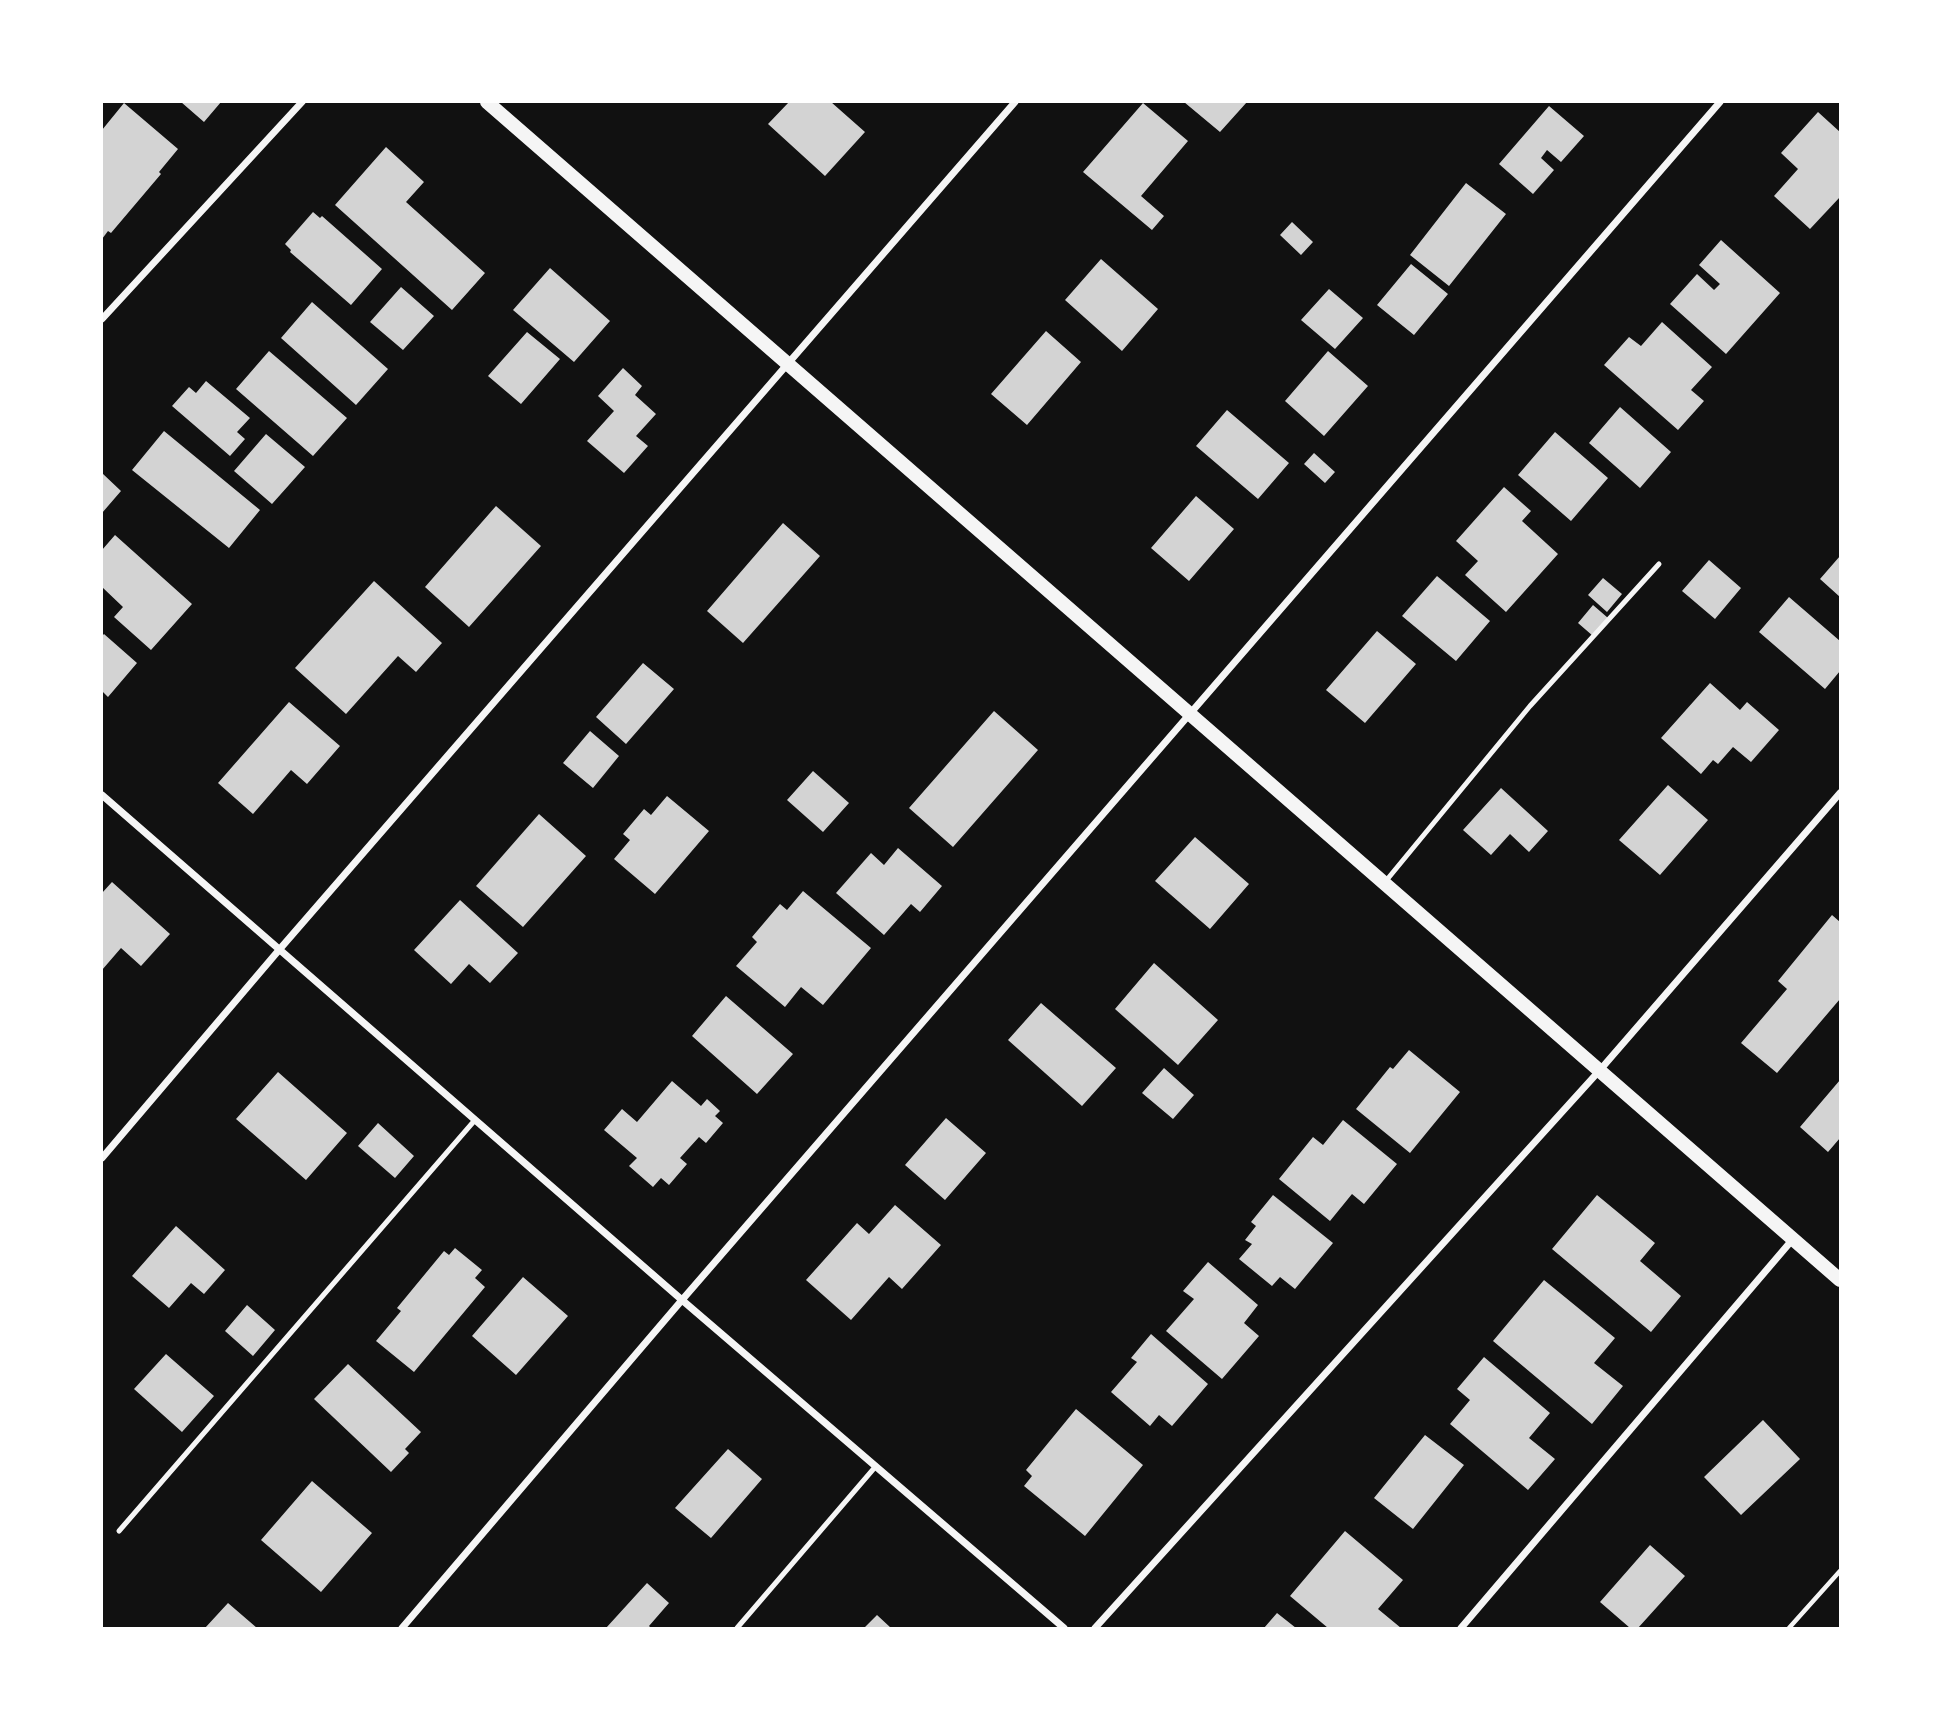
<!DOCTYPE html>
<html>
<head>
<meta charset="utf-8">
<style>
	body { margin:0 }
	#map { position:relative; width:1942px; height:1730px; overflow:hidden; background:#111; font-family:"Archivo Narrow",sans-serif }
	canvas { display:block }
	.frame { position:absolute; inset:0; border:103px solid #fff; pointer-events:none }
</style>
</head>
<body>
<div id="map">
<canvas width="1942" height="1730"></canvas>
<div class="frame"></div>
</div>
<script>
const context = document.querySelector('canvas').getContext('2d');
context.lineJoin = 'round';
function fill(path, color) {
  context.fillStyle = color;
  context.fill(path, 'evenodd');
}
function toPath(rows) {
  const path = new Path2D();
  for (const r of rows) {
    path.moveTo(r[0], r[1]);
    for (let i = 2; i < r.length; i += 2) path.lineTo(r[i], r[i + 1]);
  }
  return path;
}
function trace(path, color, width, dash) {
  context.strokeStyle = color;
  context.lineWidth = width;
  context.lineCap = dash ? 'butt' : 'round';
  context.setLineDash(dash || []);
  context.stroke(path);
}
fill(toPath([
	[181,102,221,102,204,122],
	[789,102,831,102,865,132,825,176,768,124],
	[1184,102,1247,102,1220,132],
	[124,103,178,149,159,172,161,174,111,233,108,231,102,239,102,130],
	[1143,103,1188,141,1141,196,1164,216,1152,230,1083,172],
	[1549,106,1584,136,1561,162,1547,150,1541,158,1554,170,1533,194,1499,164],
	[1818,112,1840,132,1840,197,1810,229,1774,196,1798,169,1781,153],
	[386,147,424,182,406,202,485,273,452,310,335,205],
	[1466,183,1506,214,1449,286,1410,255],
	[313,212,320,218,322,216,382,269,351,305,290,252,291,250,285,244],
	[1292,222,1313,242,1301,255,1280,235],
	[1721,240,1780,293,1726,354,1670,304,1697,274,1714,290,1720,284,1699,265],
	[1101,259,1158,309,1122,351,1065,300],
	[1411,264,1448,294,1414,335,1377,305],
	[550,268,610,321,574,362,513,310],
	[401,287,434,316,403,350,370,322],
	[1329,289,1363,318,1335,349,1301,320],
	[312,302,388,369,356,405,281,338],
	[1662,322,1712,367,1691,390,1704,401,1678,430,1604,365,1629,337,1641,346],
	[1046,331,1081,362,1027,425,991,394],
	[527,332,560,359,521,404,488,376],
	[269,351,347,418,313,456,236,389],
	[1328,351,1368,386,1324,436,1285,401],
	[623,368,642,386,635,395,656,414,636,436,648,446,624,473,587,441,614,411,598,396],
	[206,381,250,418,237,432,245,439,230,456,172,406,189,387,196,393],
	[1620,407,1671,452,1640,488,1589,443],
	[1227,410,1289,463,1258,499,1196,446],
	[164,431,260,510,229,548,132,470],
	[1555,432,1608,478,1571,521,1518,475],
	[266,434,305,467,272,504,234,471],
	[1314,453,1335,472,1325,483,1304,464],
	[102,473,121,491,102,513],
	[1504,487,1531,511,1522,521,1558,554,1506,612,1465,575,1478,561,1456,541],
	[1196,496,1234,529,1189,581,1151,548],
	[496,506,541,546,469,627,425,587],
	[783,523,820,556,743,643,707,611],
	[115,535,192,604,151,650,114,617,123,607,102,587,102,550],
	[1840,556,1840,597,1820,579],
	[1709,560,1741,588,1715,619,1682,591],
	[1437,576,1490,621,1456,661,1402,616],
	[1603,578,1622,594,1607,612,1588,595],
	[374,581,442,643,416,672,398,656,346,714,295,668],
	[1789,597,1840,641,1840,671,1825,689,1759,632],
	[1593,605,1608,618,1593,636,1578,623],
	[1377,631,1416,664,1365,723,1326,690],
	[104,634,137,663,108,697,102,691,102,636],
	[643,663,674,689,626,744,596,717],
	[1710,683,1740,710,1747,702,1779,730,1751,762,1733,747,1718,764,1713,760,1701,774,1661,738],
	[289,702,340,746,307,784,291,770,253,814,218,783],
	[994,711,1038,750,953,847,909,808],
	[590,731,619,756,593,788,563,763],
	[813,771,849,803,823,832,787,800],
	[1668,785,1708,820,1660,875,1619,840],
	[1501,788,1548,831,1529,852,1510,834,1491,855,1463,830],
	[667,796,709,831,655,894,614,859,630,840,623,834,644,809,651,815],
	[539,814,586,856,523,927,476,886],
	[1195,837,1249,884,1210,929,1155,881],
	[898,848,942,886,920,912,911,904,884,935,836,893,871,853,884,865],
	[112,882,170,934,141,966,121,948,102,970,102,893],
	[803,891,871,948,823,1005,801,987,785,1007,736,966,757,942,752,937,780,904,787,910],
	[460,900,518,953,490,983,469,964,451,984,414,950],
	[1832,915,1840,922,1840,999,1777,1073,1741,1043,1787,989,1778,981],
	[1154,963,1218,1020,1178,1065,1115,1009],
	[726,996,793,1054,757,1094,692,1036],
	[1041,1003,1116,1068,1082,1106,1008,1040],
	[1409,1050,1460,1092,1410,1153,1356,1109,1390,1067,1393,1069],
	[1164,1068,1194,1095,1173,1119,1142,1093],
	[278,1072,347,1133,306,1180,236,1119],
	[1840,1080,1840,1138,1828,1152,1800,1127],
	[672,1081,701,1106,707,1099,720,1111,715,1116,723,1123,706,1143,699,1137,680,1158,687,1164,669,1185,661,1178,653,1187,629,1166,637,1158,604,1130,622,1109,637,1122],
	[946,1118,986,1153,945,1200,905,1165],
	[1343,1120,1397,1164,1364,1204,1352,1194,1330,1221,1279,1179,1313,1137,1323,1145],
	[378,1123,414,1156,395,1178,358,1146],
	[1273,1195,1333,1243,1295,1289,1280,1277,1272,1286,1239,1259,1252,1244,1245,1240,1256,1226,1251,1222],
	[1597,1195,1655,1243,1640,1261,1681,1296,1651,1332,1552,1249],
	[895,1205,941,1245,902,1289,889,1277,851,1320,806,1280,857,1223,869,1234],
	[176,1226,225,1270,204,1294,191,1283,169,1308,132,1276],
	[455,1248,482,1270,475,1278,485,1287,414,1372,376,1341,401,1311,397,1308,444,1251,449,1255],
	[1208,1262,1258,1305,1244,1323,1259,1336,1222,1379,1166,1331,1194,1299,1183,1291],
	[523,1277,568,1316,516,1375,472,1336],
	[1544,1280,1615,1338,1594,1363,1623,1386,1592,1424,1493,1341],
	[247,1305,275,1330,253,1356,225,1331],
	[1151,1334,1208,1384,1172,1426,1159,1415,1150,1426,1111,1392,1137,1362,1131,1358],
	[166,1354,214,1396,182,1432,134,1389],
	[1484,1357,1550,1413,1529,1438,1555,1459,1528,1490,1450,1424,1470,1400,1457,1389],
	[348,1364,421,1432,405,1449,409,1453,391,1472,314,1399],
	[1076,1409,1143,1465,1085,1536,1024,1486,1032,1476,1026,1470],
	[1763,1420,1800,1459,1741,1515,1704,1477],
	[1425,1435,1464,1465,1413,1529,1374,1498],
	[728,1449,762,1479,711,1538,675,1508],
	[312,1481,372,1533,321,1592,261,1540],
	[1345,1531,1403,1580,1378,1609,1401,1628,1328,1628,1290,1596],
	[1650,1545,1685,1576,1638,1628,1630,1628,1600,1602],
	[647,1583,669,1603,649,1626,651,1628,606,1628],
	[228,1603,257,1628,205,1628],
	[1277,1613,1296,1628,1264,1628],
	[877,1615,891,1628,864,1628]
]), '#d3d3d3');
trace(toPath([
	[1789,1628,1840,1571]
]), '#f5f5f5', 4.5);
trace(toPath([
	[1385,882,1530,706,1659,564],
	[119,1531,475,1120],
	[737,1628,876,1466]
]), '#f5f5f5', 5);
trace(toPath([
	[102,319,302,102],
	[102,795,682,1300,1064,1628],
	[102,1158,279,950,1015,102],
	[402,1628,682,1300,1720,102],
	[1095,1628,1600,1070,1840,793],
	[1461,1628,1793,1239]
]), '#f5f5f5', 7);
trace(toPath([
	[487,102,1840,1280]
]), '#f5f5f5', 14);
</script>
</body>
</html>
